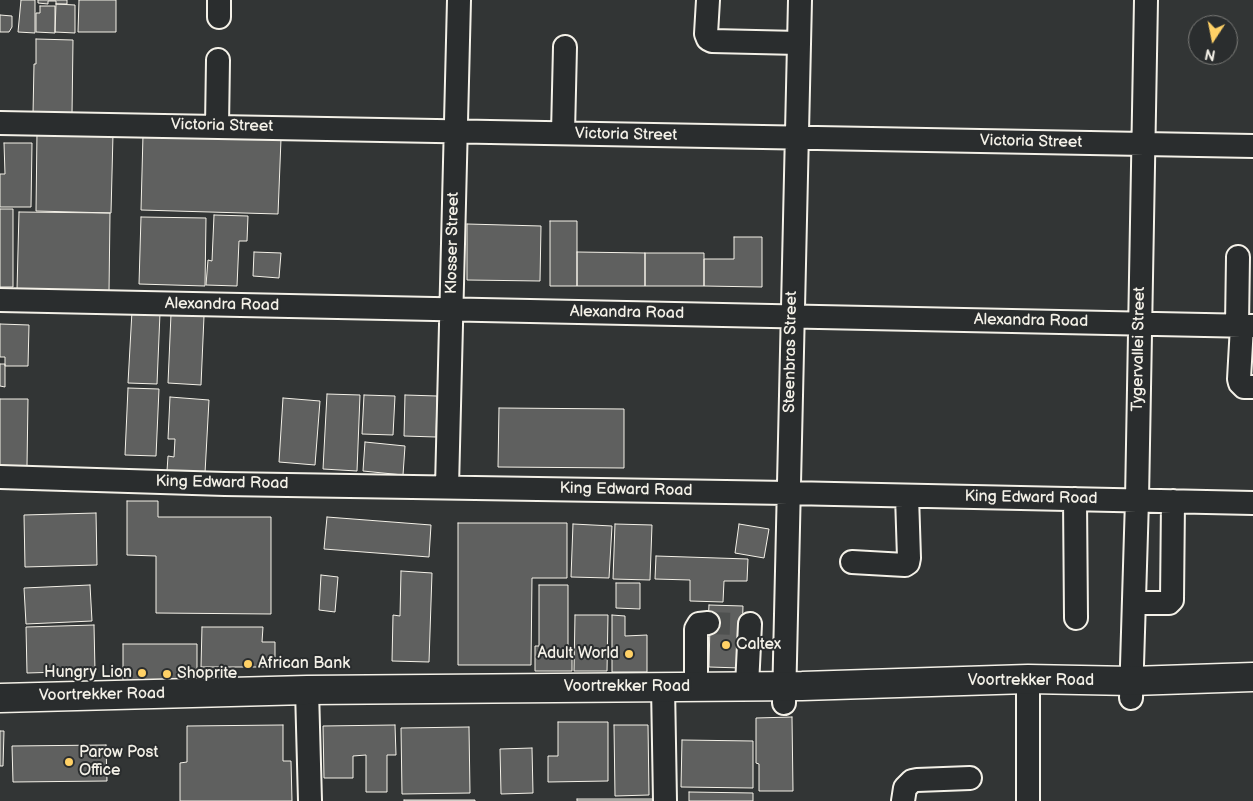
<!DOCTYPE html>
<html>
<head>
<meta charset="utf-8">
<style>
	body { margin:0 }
	#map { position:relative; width:1253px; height:801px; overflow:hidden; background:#323535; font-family:"Balsamiq Sans",sans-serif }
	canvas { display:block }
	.north { position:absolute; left:1188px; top:15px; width:50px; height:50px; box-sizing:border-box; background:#2a2d2e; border:1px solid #7b7b78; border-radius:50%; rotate:191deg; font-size:14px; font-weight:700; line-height:20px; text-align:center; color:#f4f1e8 }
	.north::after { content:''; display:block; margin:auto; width:18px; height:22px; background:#ffd166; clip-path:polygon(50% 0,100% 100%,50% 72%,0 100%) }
</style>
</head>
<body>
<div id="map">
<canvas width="1253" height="801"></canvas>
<div class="north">N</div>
</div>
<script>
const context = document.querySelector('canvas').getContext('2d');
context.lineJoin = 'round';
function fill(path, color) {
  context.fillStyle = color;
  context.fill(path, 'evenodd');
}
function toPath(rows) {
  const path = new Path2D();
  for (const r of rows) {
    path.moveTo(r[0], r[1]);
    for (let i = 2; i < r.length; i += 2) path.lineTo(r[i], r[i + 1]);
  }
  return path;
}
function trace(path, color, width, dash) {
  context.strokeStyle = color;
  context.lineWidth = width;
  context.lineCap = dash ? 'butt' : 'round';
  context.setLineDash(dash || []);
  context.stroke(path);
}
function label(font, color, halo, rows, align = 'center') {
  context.font = font + ' "Balsamiq Sans",sans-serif';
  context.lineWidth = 4;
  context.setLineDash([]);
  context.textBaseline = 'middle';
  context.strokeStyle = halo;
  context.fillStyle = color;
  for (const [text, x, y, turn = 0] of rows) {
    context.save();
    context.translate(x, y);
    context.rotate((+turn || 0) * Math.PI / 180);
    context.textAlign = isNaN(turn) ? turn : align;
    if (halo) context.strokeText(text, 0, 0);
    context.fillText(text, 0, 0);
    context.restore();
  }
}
const building = toPath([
	[21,0,35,0,35,33,18,32,21,0],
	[38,0,67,0,67,4,56,4,56,1,48,1,48,4,38,3,38,0],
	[79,0,116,0,116,32,78,32,79,0],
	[56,4,75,5,75,33,55,32,56,4],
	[40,6,55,6,55,33,36,32,36,13,40,13,40,6],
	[0,15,12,16,12,27,9,32,0,32,0,15],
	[36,39,73,40,72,114,33,114,34,64,36,64,36,39],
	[37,132,113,134,111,213,36,211,37,132],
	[143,135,281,139,278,214,141,210,143,135],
	[4,143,32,143,31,207,0,207,0,174,5,174,4,143],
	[0,209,13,209,13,287,0,287,0,209],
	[19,212,110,213,109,292,17,290,19,212],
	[214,215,248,216,247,241,239,241,237,286,206,285,208,260,212,261,214,215],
	[141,217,206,218,205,286,139,284,141,217],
	[550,221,577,221,577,286,550,286,550,221],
	[467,224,541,226,540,281,467,280,467,224],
	[734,237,762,237,762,287,704,286,704,259,734,259,734,237],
	[254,252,281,253,279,278,253,276,254,252],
	[577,252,645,253,645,286,577,286,577,252],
	[645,253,704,253,704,286,645,286,645,253],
	[132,311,160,313,157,384,128,383,132,311],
	[171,314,204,316,201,385,168,383,171,314],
	[0,324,29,325,28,366,5,366,5,357,0,357,0,324],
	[0,364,5,364,5,387,0,386,0,364],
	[128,388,159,389,156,456,125,455,128,388],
	[327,394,360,395,357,471,323,469,327,394],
	[364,395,395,396,393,435,362,434,364,395],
	[405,395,437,396,436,437,404,436,405,395],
	[170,397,209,400,205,473,167,471,168,456,174,457,175,439,168,439,170,397],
	[283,398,320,401,315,465,279,462,283,398],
	[0,399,28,399,27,466,0,466,0,399],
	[499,408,624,409,624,468,498,467,499,408],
	[365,442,405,446,403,475,363,471,365,442],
	[127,501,158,501,158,517,271,517,271,614,156,613,156,556,127,555,127,501],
	[96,513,97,565,25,567,24,515,96,513],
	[327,517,431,525,429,557,324,549,327,517],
	[458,523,567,523,567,578,532,578,531,665,458,665,458,523],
	[573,524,612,526,609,578,571,577,573,524],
	[615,524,652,525,650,580,613,579,615,524],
	[739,524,769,529,764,558,735,553,739,524],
	[656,556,748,559,747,581,724,581,723,602,690,601,690,580,655,579,656,556],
	[401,571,432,573,429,662,392,661,393,615,400,616,401,571],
	[321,575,338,577,335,612,319,610,321,575],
	[616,583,640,583,640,609,616,608,616,583],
	[90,585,92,621,26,624,24,588,90,585],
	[539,585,568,585,568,646,572,646,572,671,535,671,535,646,539,646,539,585],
	[709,605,743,606,741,668,709,667,710,623,708,623,709,605],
	[575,615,608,615,607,671,574,671,575,615],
	[612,615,625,616,625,636,647,635,647,672,612,672,612,615],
	[94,625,95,671,27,673,26,627,94,625],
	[202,627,263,627,262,642,275,642,275,667,201,667,202,627],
	[123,644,197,644,197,681,123,682,123,644],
	[792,717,793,791,759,791,759,764,756,763,756,718,792,717],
	[558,722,608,722,608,781,548,782,548,756,558,756,558,722],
	[283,725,283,761,291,761,292,801,180,801,180,763,187,762,187,726,283,725],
	[395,725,396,755,387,755,387,792,366,792,366,755,353,756,353,778,324,778,323,726,395,725],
	[614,725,648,725,649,795,615,796,614,725],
	[469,727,470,793,402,794,401,728,469,727],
	[0,731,4,731,3,766,0,766,0,731],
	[682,740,753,741,753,788,681,787,682,740],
	[106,745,107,781,13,782,12,746,106,745],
	[532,748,533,793,501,794,500,749,532,748],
	[689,792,753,793,753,801,689,801,689,792],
	[577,799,654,799,654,801,577,801,577,799],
	[404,800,475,800,475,801,404,801,404,800]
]);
fill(building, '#5f605f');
trace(building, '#f4f1e8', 1);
trace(toPath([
	[708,623,742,624]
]), '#4f5150', 22, [22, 11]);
const minor = toPath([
	[708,0,706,34,708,39,712,41,799,43],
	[219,17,219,0],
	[0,123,1253,146],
	[217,126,218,60],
	[563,133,565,47],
	[0,300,1253,326],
	[1237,325,1238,257],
	[1242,326,1239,379,1240,383,1244,387,1253,387],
	[0,477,225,484,788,493,1253,503],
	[447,487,459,0],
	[1075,499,1076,618],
	[852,562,905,565,908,563,909,558,907,496],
	[1134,603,1169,603,1172,600,1173,501],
	[1028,679,1028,801],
	[663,686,665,801],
	[696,686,696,629,699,624,708,623],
	[747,686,750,624],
	[307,690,310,801],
	[1131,698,1137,500,1146,0],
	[784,703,800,0],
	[903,801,905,788,912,781,917,780,970,778]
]);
const major = toPath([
	[0,698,307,690,802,686,1028,679,1132,681,1253,677]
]);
trace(minor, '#f4f1e8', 26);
trace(major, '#f4f1e8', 31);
trace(minor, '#2a2d2e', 22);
trace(major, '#2a2d2e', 28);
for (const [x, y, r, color] of [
	[726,645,5,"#ffd166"],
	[629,654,5,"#ffd166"],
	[248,664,5,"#ffd166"],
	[142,673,5,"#ffd166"],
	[167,674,5,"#ffd166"],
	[69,762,5,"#ffd166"]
]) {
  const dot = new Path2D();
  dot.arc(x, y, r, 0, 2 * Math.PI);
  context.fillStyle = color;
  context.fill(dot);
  trace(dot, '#2a2d2e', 2);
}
label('16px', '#f4f1e8', '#2a2d2e', [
	["Victoria Street",222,126,1],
	["Victoria Street",626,135,1],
	["Victoria Street",1031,142,1],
	["Klosser Street",453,243,-89],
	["Alexandra Road",222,305,1],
	["Alexandra Road",627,313,1],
	["Alexandra Road",1031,321,1],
	["Tygervallei Street",1139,349,-89],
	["Steenbras Street",791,352,-89],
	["King Edward Road",222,483,1],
	["King Edward Road",626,490,1],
	["King Edward Road",1031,498,1],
	["Voortrekker Road",1031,681],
	["Voortrekker Road",627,687],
	["Voortrekker Road",102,695,-1]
]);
label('16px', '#f4f1e8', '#2a2d2e', [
	["Caltex",736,645],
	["Adult World",619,654,"right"],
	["African Bank",258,664],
	["Hungry Lion",132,673,"right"],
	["Shoprite",177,674],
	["Parow Post",79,753],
	["Office",79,771]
], 'left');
</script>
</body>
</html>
